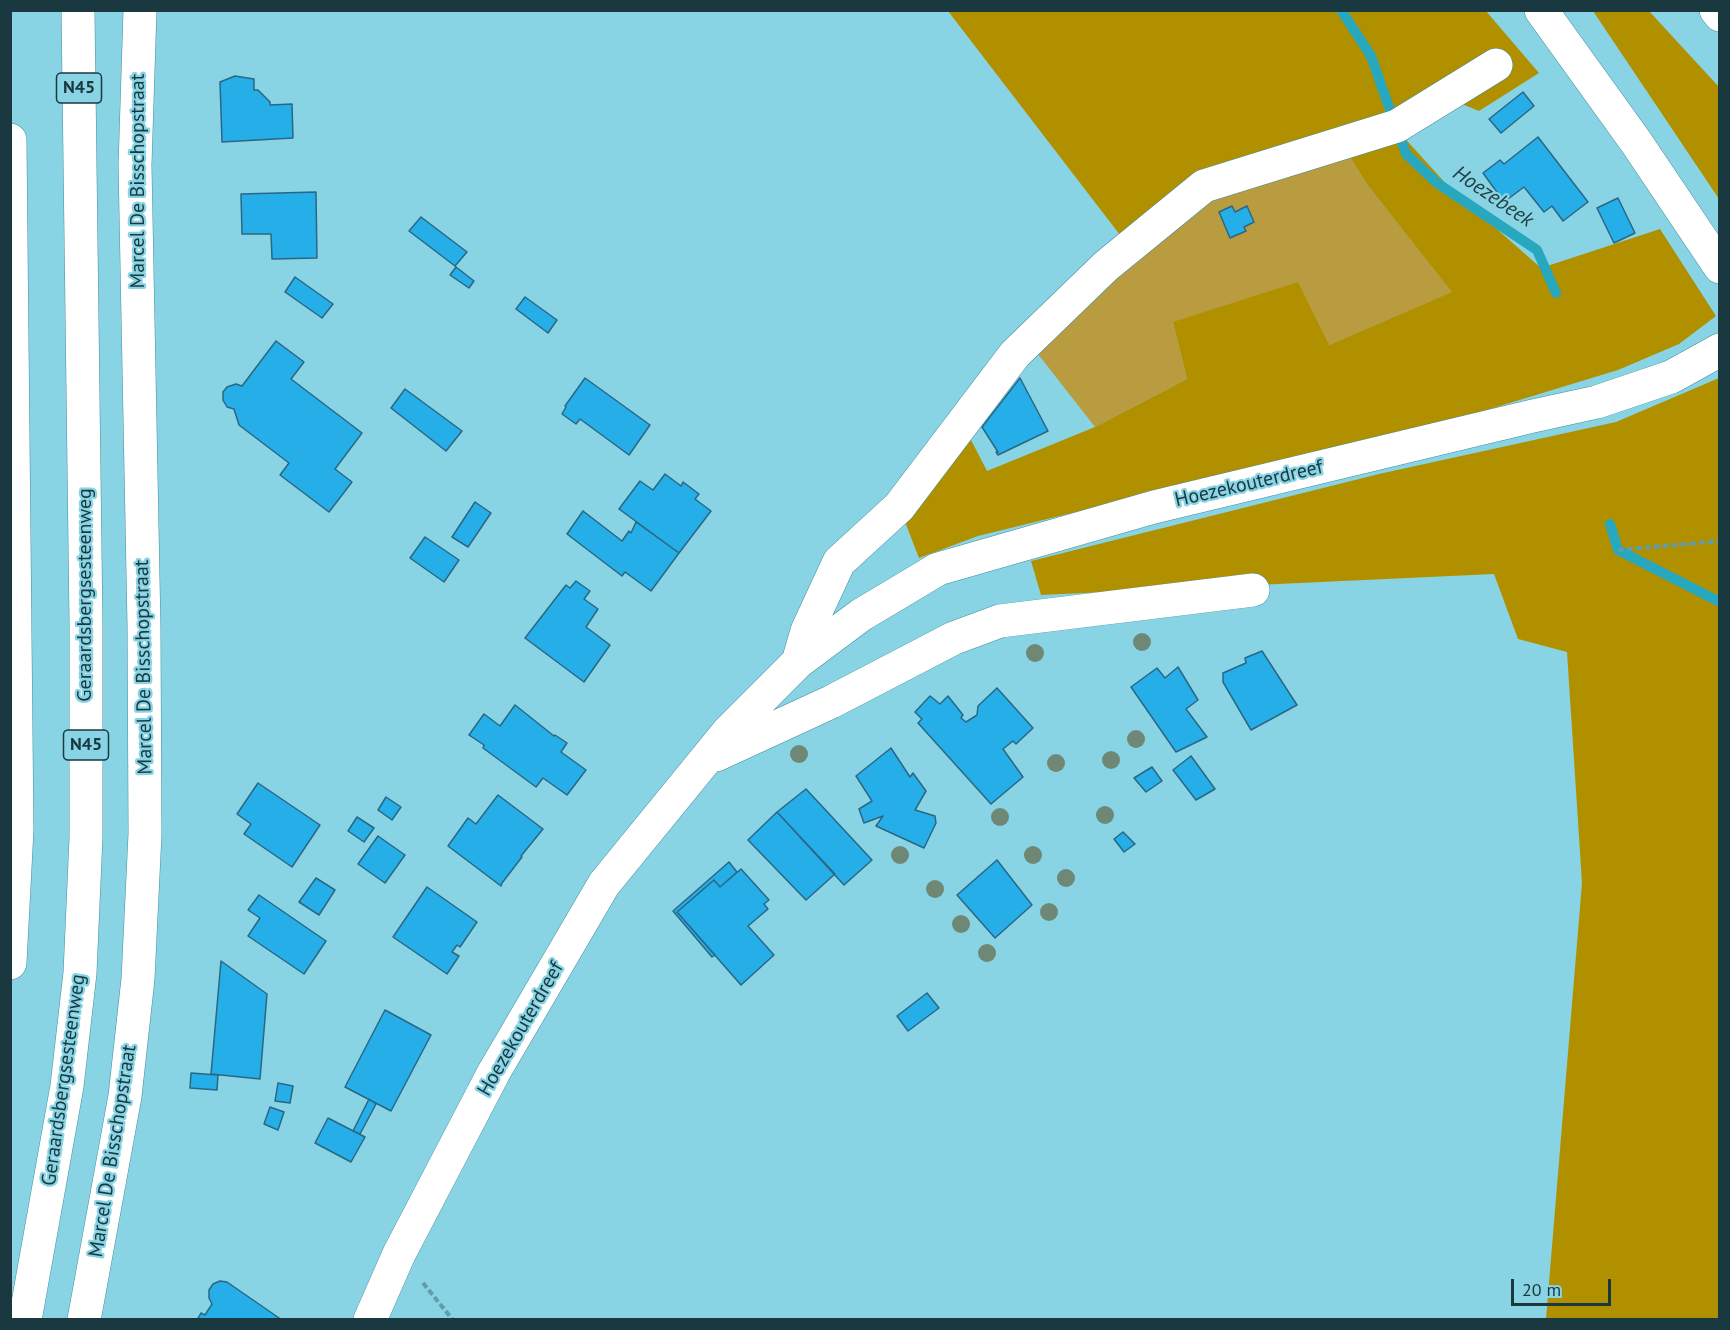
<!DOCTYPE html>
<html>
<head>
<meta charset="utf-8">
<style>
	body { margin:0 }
	#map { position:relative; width:1730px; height:1330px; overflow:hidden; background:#89d4e4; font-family:"PT Sans",sans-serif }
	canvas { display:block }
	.frame { position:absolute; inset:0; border:12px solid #19383f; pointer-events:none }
	.scale { position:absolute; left:1511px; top:1279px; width:100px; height:27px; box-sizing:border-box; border:3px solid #19383f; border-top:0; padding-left:8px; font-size:18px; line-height:21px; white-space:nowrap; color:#19383f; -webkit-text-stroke:4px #89d4e4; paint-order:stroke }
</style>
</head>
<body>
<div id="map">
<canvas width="1730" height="1330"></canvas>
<div class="frame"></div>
<div class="scale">20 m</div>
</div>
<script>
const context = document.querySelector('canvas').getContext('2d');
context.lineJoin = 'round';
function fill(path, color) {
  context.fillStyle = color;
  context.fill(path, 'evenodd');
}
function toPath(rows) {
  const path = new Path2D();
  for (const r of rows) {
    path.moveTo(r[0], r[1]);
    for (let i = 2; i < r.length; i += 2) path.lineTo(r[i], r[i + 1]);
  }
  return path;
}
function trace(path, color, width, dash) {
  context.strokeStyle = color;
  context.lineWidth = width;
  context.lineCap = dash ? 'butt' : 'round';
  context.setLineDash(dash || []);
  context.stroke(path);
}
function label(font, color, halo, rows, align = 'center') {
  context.font = font + ' "PT Sans",sans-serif';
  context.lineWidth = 4.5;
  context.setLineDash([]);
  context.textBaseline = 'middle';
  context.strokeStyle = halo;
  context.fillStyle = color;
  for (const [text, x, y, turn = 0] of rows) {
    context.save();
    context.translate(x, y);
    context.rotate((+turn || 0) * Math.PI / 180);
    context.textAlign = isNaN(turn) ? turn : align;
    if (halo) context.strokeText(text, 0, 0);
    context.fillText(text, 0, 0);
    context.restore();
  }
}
fill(toPath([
	[1347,152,1366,183,1453,292,1329,345,1173,322,1187,379,1095,427,1034,349,1207,198]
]), '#b99c40');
fill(toPath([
	[948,11,1486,11,1539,73,1479,111,1437,94,1120,235],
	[1593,11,1649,11,1719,87,1719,199],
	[1400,133,1448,186,1541,268,1660,229,1716,316,1679,344,1618,370,1467,416,978,536,919,558,905,522,916,497,971,440,987,471,1095,427,1187,379,1173,322,1298,282,1329,345,1452,292,1366,183,1347,152],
	[1719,378,1719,1319,1546,1319,1582,883,1567,652,1518,639,1494,574,1041,595,1031,561,1379,474,1616,422]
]), '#b19000');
trace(toPath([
	[1341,10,1371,56,1391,113],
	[1401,140,1406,154,1437,183,1537,250,1556,293],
	[1610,524,1618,550,1720,602]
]), '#27a8be', 10);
const building = toPath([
	[235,76,254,79,254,90,258,90,270,102,270,105,292,104,293,138,222,142,220,82,235,76],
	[1523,92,1534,106,1501,133,1489,119,1523,92],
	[1538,137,1588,202,1563,221,1552,206,1544,212,1524,187,1504,202,1483,173,1500,160,1504,164,1538,137],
	[316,192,317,258,272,259,271,234,242,234,241,194,316,192],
	[1618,198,1635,233,1614,243,1597,208,1618,198],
	[1232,206,1235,212,1247,206,1254,222,1244,227,1246,231,1230,238,1219,212,1232,206],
	[421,217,467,252,455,266,409,231,421,217],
	[456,267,474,281,469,288,450,275,456,267],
	[295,277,333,304,322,318,285,292,295,277],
	[525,297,557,320,548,333,516,309,525,297],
	[276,341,304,362,291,379,362,433,335,469,352,482,329,512,280,475,289,463,239,425,234,409,227,407,223,400,223,392,227,387,236,384,242,386,276,341],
	[585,378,650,425,629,455,580,419,576,424,562,414,566,407,565,406,585,378],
	[1020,378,1048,431,998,455,996,452,998,452,982,427,1020,378],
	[405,389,462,431,446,451,391,408,405,389],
	[665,474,681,486,683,482,699,494,695,499,711,511,679,553,619,509,640,481,653,490,665,474],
	[475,502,491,513,468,547,452,537,475,502],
	[583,511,622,541,629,531,631,533,636,522,679,553,651,591,625,572,622,576,567,534,583,511],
	[425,537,459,560,444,582,410,558,425,537],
	[576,581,590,591,584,599,598,609,586,627,610,645,584,682,525,638,566,585,570,588,576,581],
	[1262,651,1297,705,1251,730,1223,682,1223,673,1246,663,1245,658,1262,651],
	[1178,667,1198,700,1186,709,1207,737,1176,752,1131,687,1157,668,1165,678,1178,667],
	[997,688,1033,728,1016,744,1013,741,1003,749,1023,777,991,804,918,723,922,719,915,712,930,696,940,704,948,696,963,715,961,718,966,722,977,715,978,706,997,688],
	[515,705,554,736,555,735,567,743,561,752,586,770,567,795,543,778,536,787,483,748,484,745,469,735,484,714,500,726,515,705],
	[891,748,910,777,913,773,926,791,915,810,935,816,936,823,924,848,876,826,883,816,864,823,859,809,872,801,856,776,891,748],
	[1191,756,1215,789,1196,800,1173,770,1191,756],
	[1152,767,1162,781,1146,792,1134,778,1152,767],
	[258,783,320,825,292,867,244,834,251,824,237,814,258,783],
	[806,789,872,860,844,885,777,812,806,789],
	[498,795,543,829,521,856,522,857,502,883,501,886,448,846,468,818,476,824,498,795],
	[386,797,401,807,392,820,378,810,386,797],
	[777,812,835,874,806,900,748,840,777,812],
	[357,817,374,828,364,842,348,831,357,817],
	[1123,832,1135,844,1124,852,1114,839,1123,832],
	[378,836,405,855,385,883,358,864,378,836],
	[997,860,1032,905,995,938,957,895,997,860],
	[729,862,737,872,720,887,714,880,677,912,715,955,712,957,673,911,729,862],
	[741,869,769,900,764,904,768,909,748,926,774,955,741,985,677,912,714,880,720,887,741,869],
	[316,878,335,890,319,915,299,902,316,878],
	[427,887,477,922,460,947,457,945,452,952,459,956,447,974,393,937,427,887],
	[259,895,326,941,304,974,248,936,260,918,248,910,259,895],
	[221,961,267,994,260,1079,211,1074,221,961],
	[927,993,939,1008,908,1031,897,1016,927,993],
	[385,1010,431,1035,391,1111,345,1087,385,1010],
	[191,1073,218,1075,217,1090,190,1088,191,1073],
	[278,1083,293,1086,290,1103,275,1101,278,1083],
	[369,1099,376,1104,360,1134,353,1131,369,1099],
	[270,1107,284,1112,278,1130,264,1124,270,1107],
	[328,1118,365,1137,351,1162,315,1143,328,1118],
	[220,1281,227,1282,282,1320,197,1320,201,1313,205,1315,212,1304,209,1298,209,1290,213,1284,220,1281]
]);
fill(building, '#25aee7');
trace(building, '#2a6784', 1.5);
const minor = toPath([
	[798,662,807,631,839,562,899,507,1015,354,1106,266,1204,186,1397,126,1496,65],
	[716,755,831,702,954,638,1000,621,1253,590],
	[84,1320,125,1096,138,979,145,834,144,627,135,165,140,10],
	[370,1320,399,1254,494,1072,604,884,728,732,798,662,861,615,938,569,1154,507,1533,416,1597,402,1671,377,1720,350]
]);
const highway = toPath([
	[1541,10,1636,142,1720,267],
	[1716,10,1720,15],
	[10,140,17,830,10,963],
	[25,1320,67,1086,80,973,86,837,86,624,78,10]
]);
trace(minor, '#428e9c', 34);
trace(highway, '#428e9c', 34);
trace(toPath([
	[1618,550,1720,541],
	[423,1283,453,1320]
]), '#619ca9', 4, [6, 3]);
trace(minor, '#fff', 33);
trace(highway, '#fff', 33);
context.fillStyle = '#6e8875';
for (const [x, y] of [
	[1142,642],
	[1035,653],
	[1136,739],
	[799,754],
	[1111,760],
	[1056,763],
	[1105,815],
	[1000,817],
	[900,855],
	[1033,855],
	[1066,878],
	[935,889],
	[1049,912],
	[961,924],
	[987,953]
]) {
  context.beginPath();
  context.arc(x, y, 9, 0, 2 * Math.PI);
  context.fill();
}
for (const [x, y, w] of [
	[79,88,45],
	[86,745,45]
]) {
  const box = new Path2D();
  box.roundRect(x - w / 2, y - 15, w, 30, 4.5);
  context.fillStyle = '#89d4e4';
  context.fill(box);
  trace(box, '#19383f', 1.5);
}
label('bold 18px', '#19383f', null, [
	["N45",79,88],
	["N45",86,745]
]);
label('20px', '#19383f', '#89d4e4', [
	["Marcel De Bisschopstraat",138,181,-90],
	["Hoezekouterdreef",1249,484,-13],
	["Geraardsbergsesteenweg",85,595,-90],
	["Marcel De Bisschopstraat",144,667,-91],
	["Hoezekouterdreef",521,1029,-60],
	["Geraardsbergsesteenweg",64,1080,-82],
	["Marcel De Bisschopstraat",113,1151,-81]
]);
label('italic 21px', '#253f44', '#89d4e4', [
	["Hoezebeek",1493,197,34]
]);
</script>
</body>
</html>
